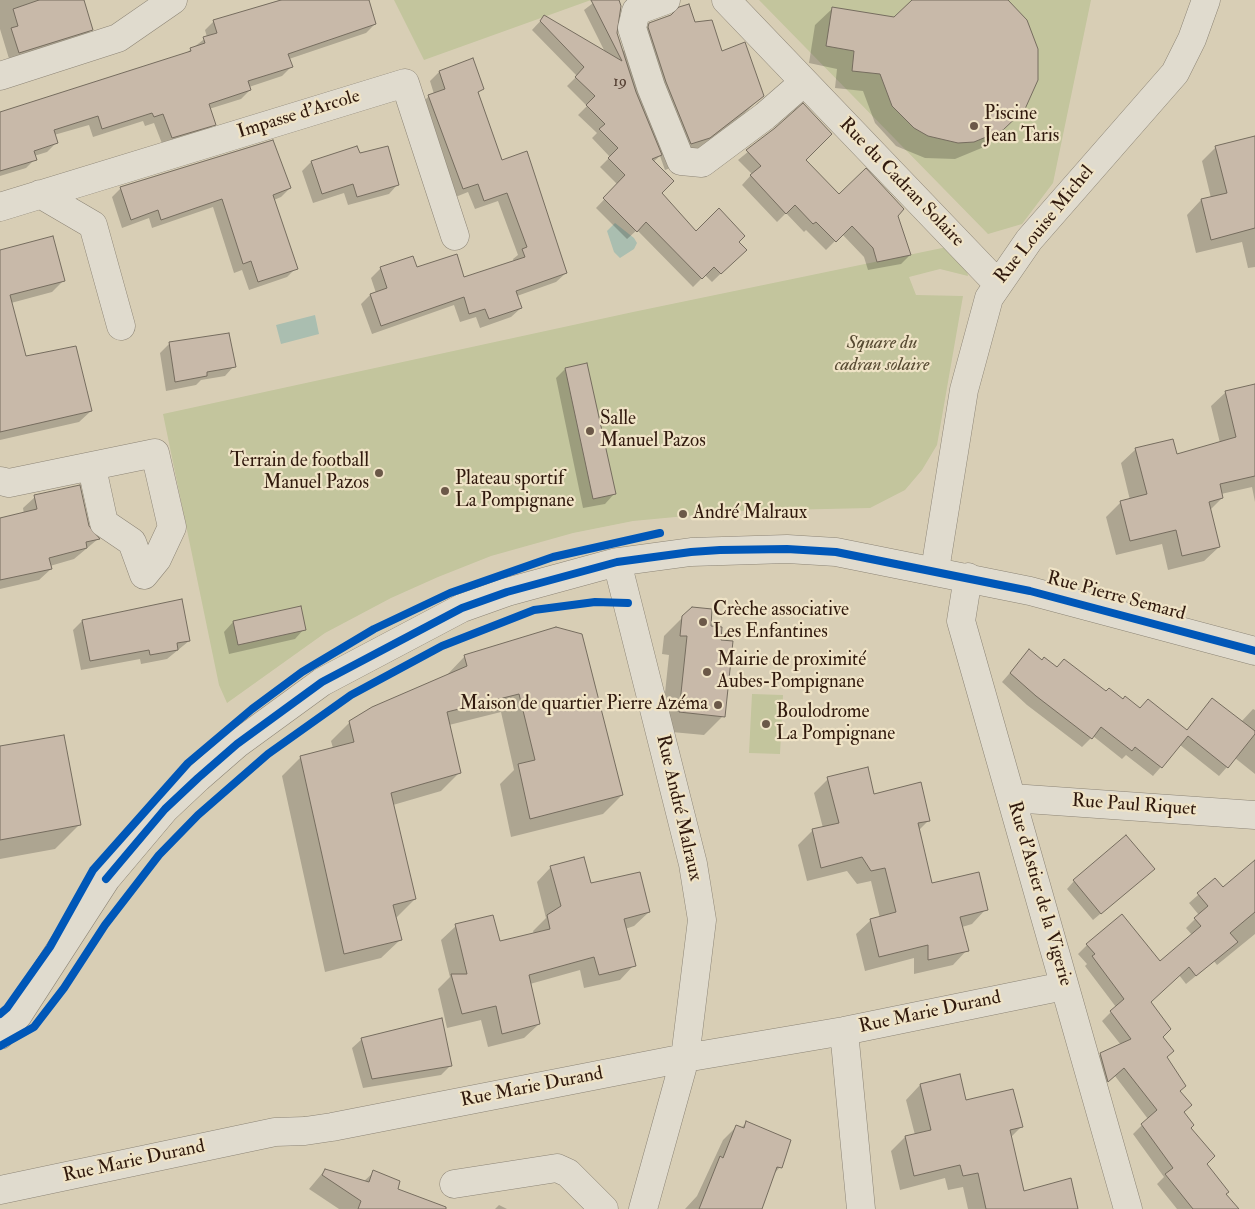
<!DOCTYPE html>
<html>
<head>
<meta charset="utf-8">
<style>
	body { margin:0 }
	canvas { display:block; background:#d8ceb5 }
</style>
</head>
<body>
<canvas width="1255" height="1209"></canvas>
<script>
const context = document.querySelector('canvas').getContext('2d');
context.lineJoin = 'round';
function fill(path, color) {
  context.fillStyle = color;
  context.fill(path, 'evenodd');
}
function toPath(rows) {
  const path = new Path2D();
  for (const r of rows) {
    path.moveTo(r[0], r[1]);
    for (let i = 2; i < r.length; i += 2) path.lineTo(r[i], r[i + 1]);
  }
  return path;
}
function trace(path, color, width, dash) {
  context.strokeStyle = color;
  context.lineWidth = width;
  context.lineCap = dash ? 'butt' : 'round';
  context.setLineDash(dash || []);
  context.stroke(path);
}
function label(font, color, halo, rows, align = 'center') {
  context.font = font + ' "IM FELL Double Pica",serif';
  context.lineWidth = 4.5;
  context.setLineDash([]);
  context.textBaseline = 'middle';
  context.strokeStyle = halo;
  context.fillStyle = color;
  for (const [text, x, y, turn = 0] of rows) {
    context.save();
    context.translate(x, y);
    context.rotate((+turn || 0) * Math.PI / 180);
    context.textAlign = isNaN(turn) ? turn : align;
    if (halo) context.strokeText(text, 0, 0);
    context.fillText(text, 0, 0);
    context.restore();
  }
}
fill(toPath([
	[394,0,591,0,424,60],
	[759,0,1091,0,1053,183,1022,224,988,234],
	[947,247,965,262,968,276,940,269,909,277,916,295,963,296,937,445,922,470,905,490,870,508,739,511,633,521,573,533,491,556,438,577,391,598,325,633,227,703,219,685,163,414,633,312],
	[752,694,783,695,780,754,749,753]
]), '#c3c59d');
fill(toPath([
	[615,223,634,238,637,243,634,249,620,258,614,252,607,231],
	[315,315,319,334,281,344,276,325]
]), '#aabeb0');
fill(toPath([
	[0,0,82,0,92,29,83,38,10,62,0,29],
	[280,0,367,0,375,24,366,33,289,59,291,67,282,76,249,87,250,90,241,99,209,109,214,124,205,133,163,146,154,123,145,126,143,121,93,137,89,125,54,135,56,143,47,152,34,156,35,159,26,168,0,176,0,114,185,54,207,37,205,30,214,21],
	[597,0,618,0,616,33,622,52,650,24,695,23,762,96,736,122,683,163,665,170,660,156,653,162,660,193,696,233,737,242,745,250,712,282,705,275,693,287,637,230,627,239,596,208,618,185,600,167,610,157,592,138,597,133,578,115,587,106,567,86,577,76,532,30,545,16,605,52,584,10],
	[915,0,1006,0,1006,126,984,147,955,159,925,158,896,146,875,123,863,91,835,88,837,69,809,63,815,25,833,8,895,18],
	[472,60,482,89,477,94,501,162,566,273,556,282,517,296,521,308,511,317,480,328,476,317,460,322,454,305,372,334,361,304,370,295,376,293,371,278,381,268,416,268,463,279,514,262,513,259,518,255,498,201,475,209,468,192,453,198,420,105,429,96,434,94,430,81,439,72],
	[776,129,839,196,896,215,910,255,901,264,868,270,864,257,842,234,826,250,806,230,804,232,786,213,777,222,742,185,752,174,738,160],
	[357,147,359,155,398,184,389,194,348,205,344,193,313,203,302,171,311,162],
	[1216,147,1255,148,1255,267,1248,268,1242,242,1196,253,1187,215,1201,200,1211,198,1202,161],
	[121,188,290,188,281,197,274,200,296,268,287,277,249,290,242,270,234,273,213,207,152,228,149,218,122,228,112,197],
	[0,251,63,281,52,292,11,303,25,357,91,411,79,422,0,440],
	[170,343,234,366,225,376,201,380,196,385,166,391,160,353],
	[565,369,614,494,605,504,583,508,556,378],
	[1255,385,1255,502,1252,487,1221,494,1222,498,1210,510,1219,547,1204,561,1168,570,1162,544,1116,555,1106,517,1121,502,1130,500,1121,463,1136,449,1176,455,1220,443,1211,406,1226,392],
	[35,497,88,527,98,539,74,559,50,566,51,569,39,580,0,589,0,520,24,514,23,508],
	[300,608,304,629,295,639,229,654,224,632,233,622],
	[683,617,709,627,723,716,704,735,661,731,669,655,662,654,664,636],
	[82,621,189,641,167,659,141,664,140,659,81,670,73,630],
	[556,628,622,795,603,814,511,837,500,784,514,770,501,712,449,725,460,772,441,791,393,805,415,899,396,918,400,940,381,958,325,972,282,776,301,757,333,748,331,741,350,722,446,676,465,656],
	[1029,651,1042,661,1186,731,1204,709,1241,722,1253,709,1255,710,1255,774,1235,758,1219,776,1180,745,1153,776,1126,755,1122,759,1093,736,1082,747,1027,705,1002,682],
	[0,747,80,824,55,849,0,859],
	[828,779,929,820,918,831,931,885,986,909,972,924,962,927,967,950,953,965,914,974,914,958,865,971,856,934,871,920,880,918,871,881,857,884,847,871,807,881,798,845,813,830,823,828,814,793],
	[551,867,649,912,634,926,625,929,634,965,620,980,584,988,580,970,530,984,539,1024,524,1038,488,1047,481,1020,447,1028,438,989,450,977,441,940,456,926,499,943,534,934,533,931,546,918,537,882],
	[1145,876,1093,920,1067,889,1074,881],
	[1215,880,1223,889,1255,881,1255,934,1217,965,1214,961,1186,984,1179,975,1150,1002,1162,1037,1166,1058,1179,1091,1182,1112,1206,1164,1235,1209,1177,1209,1157,1184,1164,1177,1133,1134,1148,1119,1115,1076,1099,1089,1092,1063,1101,1054,1121,1045,1102,1021,1116,1007,1085,966,1087,964,1078,954,1087,945,1160,963,1192,935,1186,928,1199,915,1189,903],
	[362,1039,451,1065,441,1075,363,1088,352,1048],
	[920,1085,1022,1126,1010,1138,1023,1192,1077,1209,968,1209,963,1187,948,1190,945,1178,900,1190,891,1151,905,1137,915,1135,906,1100],
	[747,1122,780,1167,773,1175,761,1208,763,1209,685,1209,697,1196,723,1140,737,1126,741,1128],
	[325,1170,363,1182,374,1172,425,1209,339,1209,309,1189],
	[499,1205,507,1209,495,1209]
]), '#0003');
const building = toPath([
	[39,0,84,0,93,30,19,53,11,28,18,26,13,9,39,0],
	[281,0,369,0,376,24,288,54,293,67,248,81,251,90,209,104,216,125,172,138,163,114,154,117,152,113,102,129,98,116,54,130,58,143,34,151,37,160,0,171,0,112,191,51,190,48,205,43,203,37,217,33,213,20,281,0],
	[591,0,619,0,621,6,617,33,636,92,662,155,652,159,674,181,662,193,696,231,719,208,745,236,739,242,747,250,721,274,714,267,702,279,646,222,637,232,603,198,625,175,608,158,618,148,599,129,605,124,586,105,595,96,575,77,584,67,540,21,544,15,622,61,591,0],
	[912,0,1008,0,1027,20,1038,49,1038,80,1025,109,1003,130,974,142,958,143,928,136,914,128,892,106,880,74,852,71,854,51,826,46,832,7,894,17,912,0],
	[689,4,695,22,712,20,722,51,745,42,764,96,710,138,691,144,666,82,648,27,649,23,671,15,679,7,689,4],
	[473,58,484,89,478,92,502,160,527,151,567,273,516,291,522,308,489,319,485,309,469,314,464,297,381,326,370,294,387,288,380,267,413,256,417,267,457,254,464,277,525,257,522,249,527,247,507,193,484,201,478,184,463,189,428,95,445,89,439,71,473,58],
	[803,103,832,134,806,160,839,194,866,168,904,209,898,216,911,255,877,262,873,248,852,226,836,242,816,222,813,224,795,205,786,214,750,175,761,166,746,150,775,128,803,103],
	[1255,136,1255,228,1211,240,1201,199,1227,193,1215,146,1255,136],
	[273,140,291,188,273,195,298,269,258,282,251,261,243,264,222,199,161,220,158,210,131,220,120,187,273,140],
	[357,146,360,153,388,146,399,185,357,197,353,184,322,194,311,161,357,146],
	[53,236,65,281,10,295,26,356,76,346,92,411,0,432,0,250,53,236],
	[229,333,236,367,207,372,207,376,175,382,169,342,229,333],
	[587,363,616,494,593,499,565,368,587,363],
	[1255,384,1255,476,1220,484,1223,498,1209,502,1220,547,1182,556,1176,530,1130,541,1120,501,1147,494,1135,448,1173,439,1177,454,1236,437,1225,391,1255,384],
	[80,485,89,526,100,539,86,542,87,548,49,558,52,569,0,580,0,518,37,509,34,495,80,485],
	[182,599,190,641,177,643,178,650,150,655,149,650,90,661,82,620,182,599],
	[301,606,306,630,238,645,233,621,301,606],
	[692,607,712,609,711,626,722,627,721,640,733,641,725,717,679,712,687,636,680,636,682,616,692,607],
	[556,627,582,634,623,795,530,819,518,764,535,760,519,694,447,712,461,773,391,793,416,899,393,905,402,940,344,954,300,756,354,742,349,721,372,707,467,666,464,655,556,627],
	[1029,649,1042,660,1044,657,1057,667,1064,659,1106,691,1109,688,1123,699,1125,696,1140,708,1148,699,1187,730,1212,698,1255,731,1255,734,1228,768,1188,736,1162,768,1135,747,1132,751,1101,727,1092,739,1036,696,1010,673,1029,649],
	[64,735,81,825,0,840,0,746,64,735],
	[868,767,874,794,921,782,930,821,918,823,932,883,979,872,988,910,960,917,969,951,928,960,928,945,879,957,870,919,896,912,885,868,871,871,862,857,821,868,812,829,839,823,827,777,868,767],
	[1126,835,1155,869,1101,914,1073,880,1126,835],
	[584,857,591,883,640,872,650,912,624,919,636,966,599,975,594,957,529,975,540,1024,502,1034,496,1006,462,1014,451,974,467,974,455,924,493,915,500,941,550,929,547,915,561,906,550,866,584,857],
	[1255,860,1255,912,1230,933,1238,942,1196,976,1189,967,1151,1002,1171,1029,1163,1037,1174,1051,1167,1057,1186,1086,1180,1091,1192,1105,1184,1112,1194,1125,1191,1128,1215,1156,1207,1164,1229,1192,1226,1194,1239,1209,1193,1209,1165,1174,1173,1168,1141,1124,1157,1110,1124,1068,1108,1082,1100,1053,1131,1039,1110,1011,1124,999,1092,956,1095,954,1086,944,1122,914,1160,961,1201,926,1194,918,1208,906,1197,893,1215,878,1223,887,1255,860],
	[442,1018,452,1066,372,1079,361,1038,442,1018],
	[960,1074,966,1100,1013,1089,1023,1127,1010,1130,1024,1191,1071,1178,1078,1209,986,1209,978,1173,963,1176,960,1165,914,1176,905,1136,931,1130,920,1084,960,1074],
	[746,1121,791,1140,782,1168,777,1167,762,1209,699,1209,720,1156,723,1158,736,1125,744,1128,746,1121],
	[325,1169,369,1182,373,1170,400,1181,398,1189,446,1207,446,1209,358,1209,361,1201,322,1175,325,1169]
]);
fill(building, '#c8b9a9');
trace(building, '#766d5f', 1);
const minor = toPath([
	[666,0,636,11,632,28,651,87,681,161,702,163,765,116,804,82],
	[726,0,998,284],
	[0,76,118,38,173,0],
	[40,194,93,225,121,326],
	[0,207,405,83,455,236],
	[0,481,9,483,155,453,172,527,157,559,144,575,132,542,104,523,92,468],
	[617,562,693,864,702,920,685,1058,643,1209],
	[935,570,964,390,989,298,1029,240,1175,73,1192,39,1206,0],
	[968,577,961,621,1128,1209],
	[1012,798,1255,815],
	[844,1031,861,1209],
	[0,1035,18,1015,106,879,165,809,198,778,237,744,322,682,462,608,507,592,617,562,691,552,787,549,836,552,1030,591,1255,651],
	[454,1184,557,1168,568,1173,604,1209],
	[0,1190,275,1132,305,1131,332,1127,685,1058,844,1031,1064,986]
]);
trace(minor, '#8d8576', 29);
trace(minor, '#e0dbce', 28);
trace(toPath([
	[106,879,165,809,198,778,237,744,322,682,462,608,507,592,617,562,691,552,720,550,787,549,836,552,1030,591,1255,651],
	[0,1014,7,1008,50,947,93,870,188,763,252,709,302,672,374,629,450,593,553,557,660,533],
	[0,1046,34,1027,64,988,105,925,159,855,198,815,268,754,351,695,442,646,534,610,595,602,628,603]
]), '#0057b8', 8);
for (const [x, y, r, color] of [
	[974,126,5,"#6b5848"],
	[590,431,5,"#6b5848"],
	[379,473,5,"#6b5848"],
	[445,491,5,"#6b5848"],
	[683,514,5,"#6b5848"],
	[703,622,5,"#6b5848"],
	[707,672,5,"#6b5848"],
	[718,705,5,"#6b5848"],
	[766,724,5,"#6b5848"]
]) {
  const dot = new Path2D();
  dot.arc(x, y, r, 0, 2 * Math.PI);
  context.fillStyle = color;
  context.fill(dot);
  trace(dot, '#efe3c6', 2);
}
label('16px', '#574235', null, [
	["19",620,83]
]);
label('19px', '#30190d', '#efe3c6', [
	["Impasse d'Arcole",299,115,-17],
	["Rue du Cadran Solaire",901,183,46],
	["Rue Louise Michel",1045,225,-51],
	["Rue Pierre Semard",1116,597,15],
	["Rue Paul Riquet",1134,806,4],
	["Rue André Malraux",678,808,77],
	["Rue d'Astier de la Vigerie",1039,894,74],
	["Rue Marie Durand",930,1013,-12],
	["Rue Marie Durand",532,1088,-11],
	["Rue Marie Durand",134,1162,-12]
]);
label('19px', '#30190d', '#efe3c6', [
	["Piscine",984,115],
	["Jean Taris",984,137],
	["Salle",600,420],
	["Manuel Pazos",600,442],
	["Terrain de football",369,462,"right"],
	["Manuel Pazos",369,484,"right"],
	["Plateau sportif",455,480],
	["La Pompignane",455,502],
	["André Malraux",693,514],
	["Crèche associative",713,611],
	["Les Enfantines",713,633],
	["Mairie de proximité",717,661],
	["Aubes-Pompignane",717,683],
	["Maison de quartier Pierre Azéma",708,705,"right"],
	["Boulodrome",776,713],
	["La Pompignane",776,735]
], 'left');
label('italic 19px', '#574a32', '#efe3c6', [
	["Square du",882,344],
	["cadran solaire",882,366]
]);
</script>
</body>
</html>
